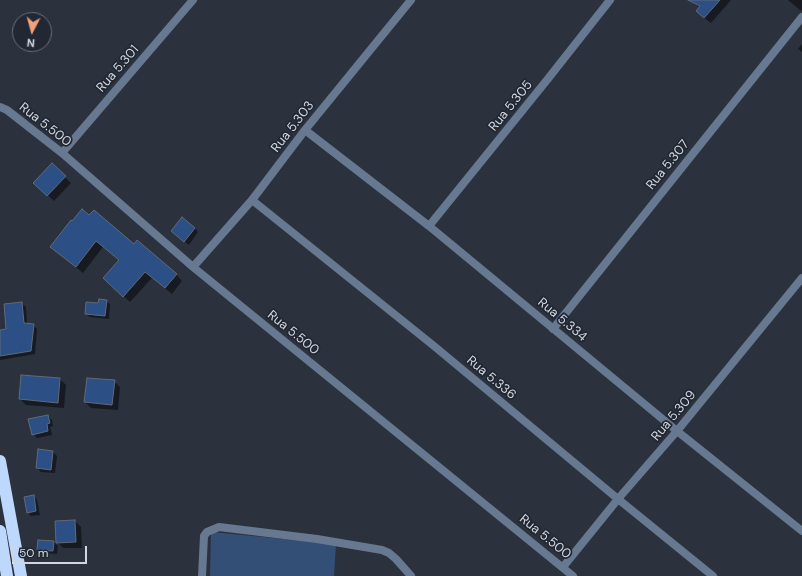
<!DOCTYPE html>
<html>
<head>
<meta charset="utf-8">
<style>
	body { margin:0 }
	#map { position:relative; width:802px; height:576px; overflow:hidden; background:#2b323e; font-family:"DM Sans",sans-serif }
	canvas { display:block }
	.north { position:absolute; left:12px; top:12px; width:40px; height:40px; box-sizing:border-box; background:#212834; border:1px solid #686e78; border-radius:50%; rotate:186deg; font-size:11px; font-weight:700; line-height:16px; text-align:center; color:#d2d7df }
	.north::after { content:''; display:block; margin:auto; width:14px; height:18px; background:#f0a27a; clip-path:polygon(50% 0,100% 100%,50% 72%,0 100%) }
	.scale { position:absolute; left:12px; top:546px; width:75px; height:18px; box-sizing:border-box; border:2px solid #d2d7df; border-top:0; padding-left:5px; font-size:12px; line-height:14px; white-space:nowrap; color:#d2d7df; -webkit-text-stroke:3px #212834; paint-order:stroke }
</style>
</head>
<body>
<div id="map">
<canvas width="802" height="576"></canvas>
<div class="north">N</div>
<div class="scale">50 m</div>
</div>
<script>
const context = document.querySelector('canvas').getContext('2d');
context.lineJoin = 'round';
function fill(path, color) {
  context.fillStyle = color;
  context.fill(path, 'evenodd');
}
function toPath(rows) {
  const path = new Path2D();
  for (const r of rows) {
    path.moveTo(r[0], r[1]);
    for (let i = 2; i < r.length; i += 2) path.lineTo(r[i], r[i + 1]);
  }
  return path;
}
function trace(path, color, width, dash) {
  context.strokeStyle = color;
  context.lineWidth = width;
  context.lineCap = dash ? 'butt' : 'round';
  context.setLineDash(dash || []);
  context.stroke(path);
}
function label(font, color, halo, rows, align = 'center') {
  context.font = font + ' "DM Sans",sans-serif';
  context.lineWidth = 3.5;
  context.setLineDash([]);
  context.textBaseline = 'middle';
  context.strokeStyle = halo;
  context.fillStyle = color;
  for (const [text, x, y, turn = 0] of rows) {
    context.save();
    context.translate(x, y);
    context.rotate((+turn || 0) * Math.PI / 180);
    context.textAlign = isNaN(turn) ? turn : align;
    if (halo) context.strokeText(text, 0, 0);
    context.fillText(text, 0, 0);
    context.restore();
  }
}
fill(toPath([
	[211,532,336,544,334,576,210,576]
]), '#344f76');
fill(toPath([
	[697,0,731,0,711,23,703,17,700,8,695,3],
	[788,0,802,0,802,10,801,11],
	[802,44,802,52,798,49],
	[52,165,71,183,54,201,35,183],
	[71,222,134,245,176,274,182,281,172,294,152,278,130,302,111,285,120,261,103,247,83,273,51,247],
	[195,228,198,232,189,245,176,235],
	[106,301,110,304,109,319,90,317,86,314],
	[22,304,26,307,27,324,33,325,37,329,35,354,0,360,0,331,7,330],
	[60,379,66,385,64,408,26,405,20,399],
	[114,381,120,387,118,410,91,408,85,402],
	[48,416,52,420,53,426,50,427,52,435,37,438,33,434],
	[39,450,53,452,57,456,55,473,41,472,37,468],
	[34,496,37,500,40,515,31,516,27,512],
	[75,521,81,527,82,548,63,548,57,542],
	[54,542,58,546,57,554,42,553,38,550]
]), '#0007');
const building = toPath([
	[688,0,720,0,704,18,696,11,700,6,688,0],
	[52,163,66,176,47,196,33,183,52,163],
	[82,209,89,215,94,210,134,244,137,240,177,274,165,288,145,272,123,297,103,278,119,260,96,241,76,267,50,247,71,220,72,221,82,209],
	[182,217,195,228,184,242,171,231,182,217],
	[99,299,107,300,105,316,85,314,86,302,98,303,99,299],
	[22,302,24,323,34,324,31,351,0,356,0,330,6,329,4,304,22,302],
	[21,375,60,378,58,403,19,399,21,375],
	[87,378,115,380,112,405,84,402,87,378],
	[48,415,50,423,47,424,48,431,32,435,28,419,48,415],
	[38,449,53,451,51,470,36,468,38,449],
	[34,495,36,511,27,513,24,497,34,495],
	[75,520,76,542,56,543,55,521,75,520],
	[38,540,54,541,53,551,37,550,38,540]
]);
fill(building, '#2c5086');
trace(building, '#606977', 1);
trace(toPath([
	[0,107,7,110,62,153,193,267,573,576],
	[305,130,429,226,677,431,802,531],
	[62,153,193,0],
	[252,200,434,346,618,499,713,576],
	[429,226,547,80,610,0],
	[193,267,252,200,305,130,411,0],
	[553,329,802,17],
	[563,567,618,499,677,431,802,278],
	[202,576,204,536,207,532,219,527,317,539,382,550,389,553,396,559,411,576]
]), '#677891', 8);
trace(toPath([
	[0,461,21,576],
	[0,531,7,576]
]), '#bed8fd', 12);
label('13px', '#d2d7df', '#212834', [
	["Rua 5.301",118,69,-49],
	["Rua 5.305",511,106,-51],
	["Rua 5.500",45,125,38],
	["Rua 5.303",293,127,-52],
	["Rua 5.307",668,165,-51],
	["Rua 5.334",562,320,40],
	["Rua 5.500",293,333,39],
	["Rua 5.336",491,378,40],
	["Rua 5.309",674,416,-50],
	["Rua 5.500",545,537,39]
]);
</script>
</body>
</html>
